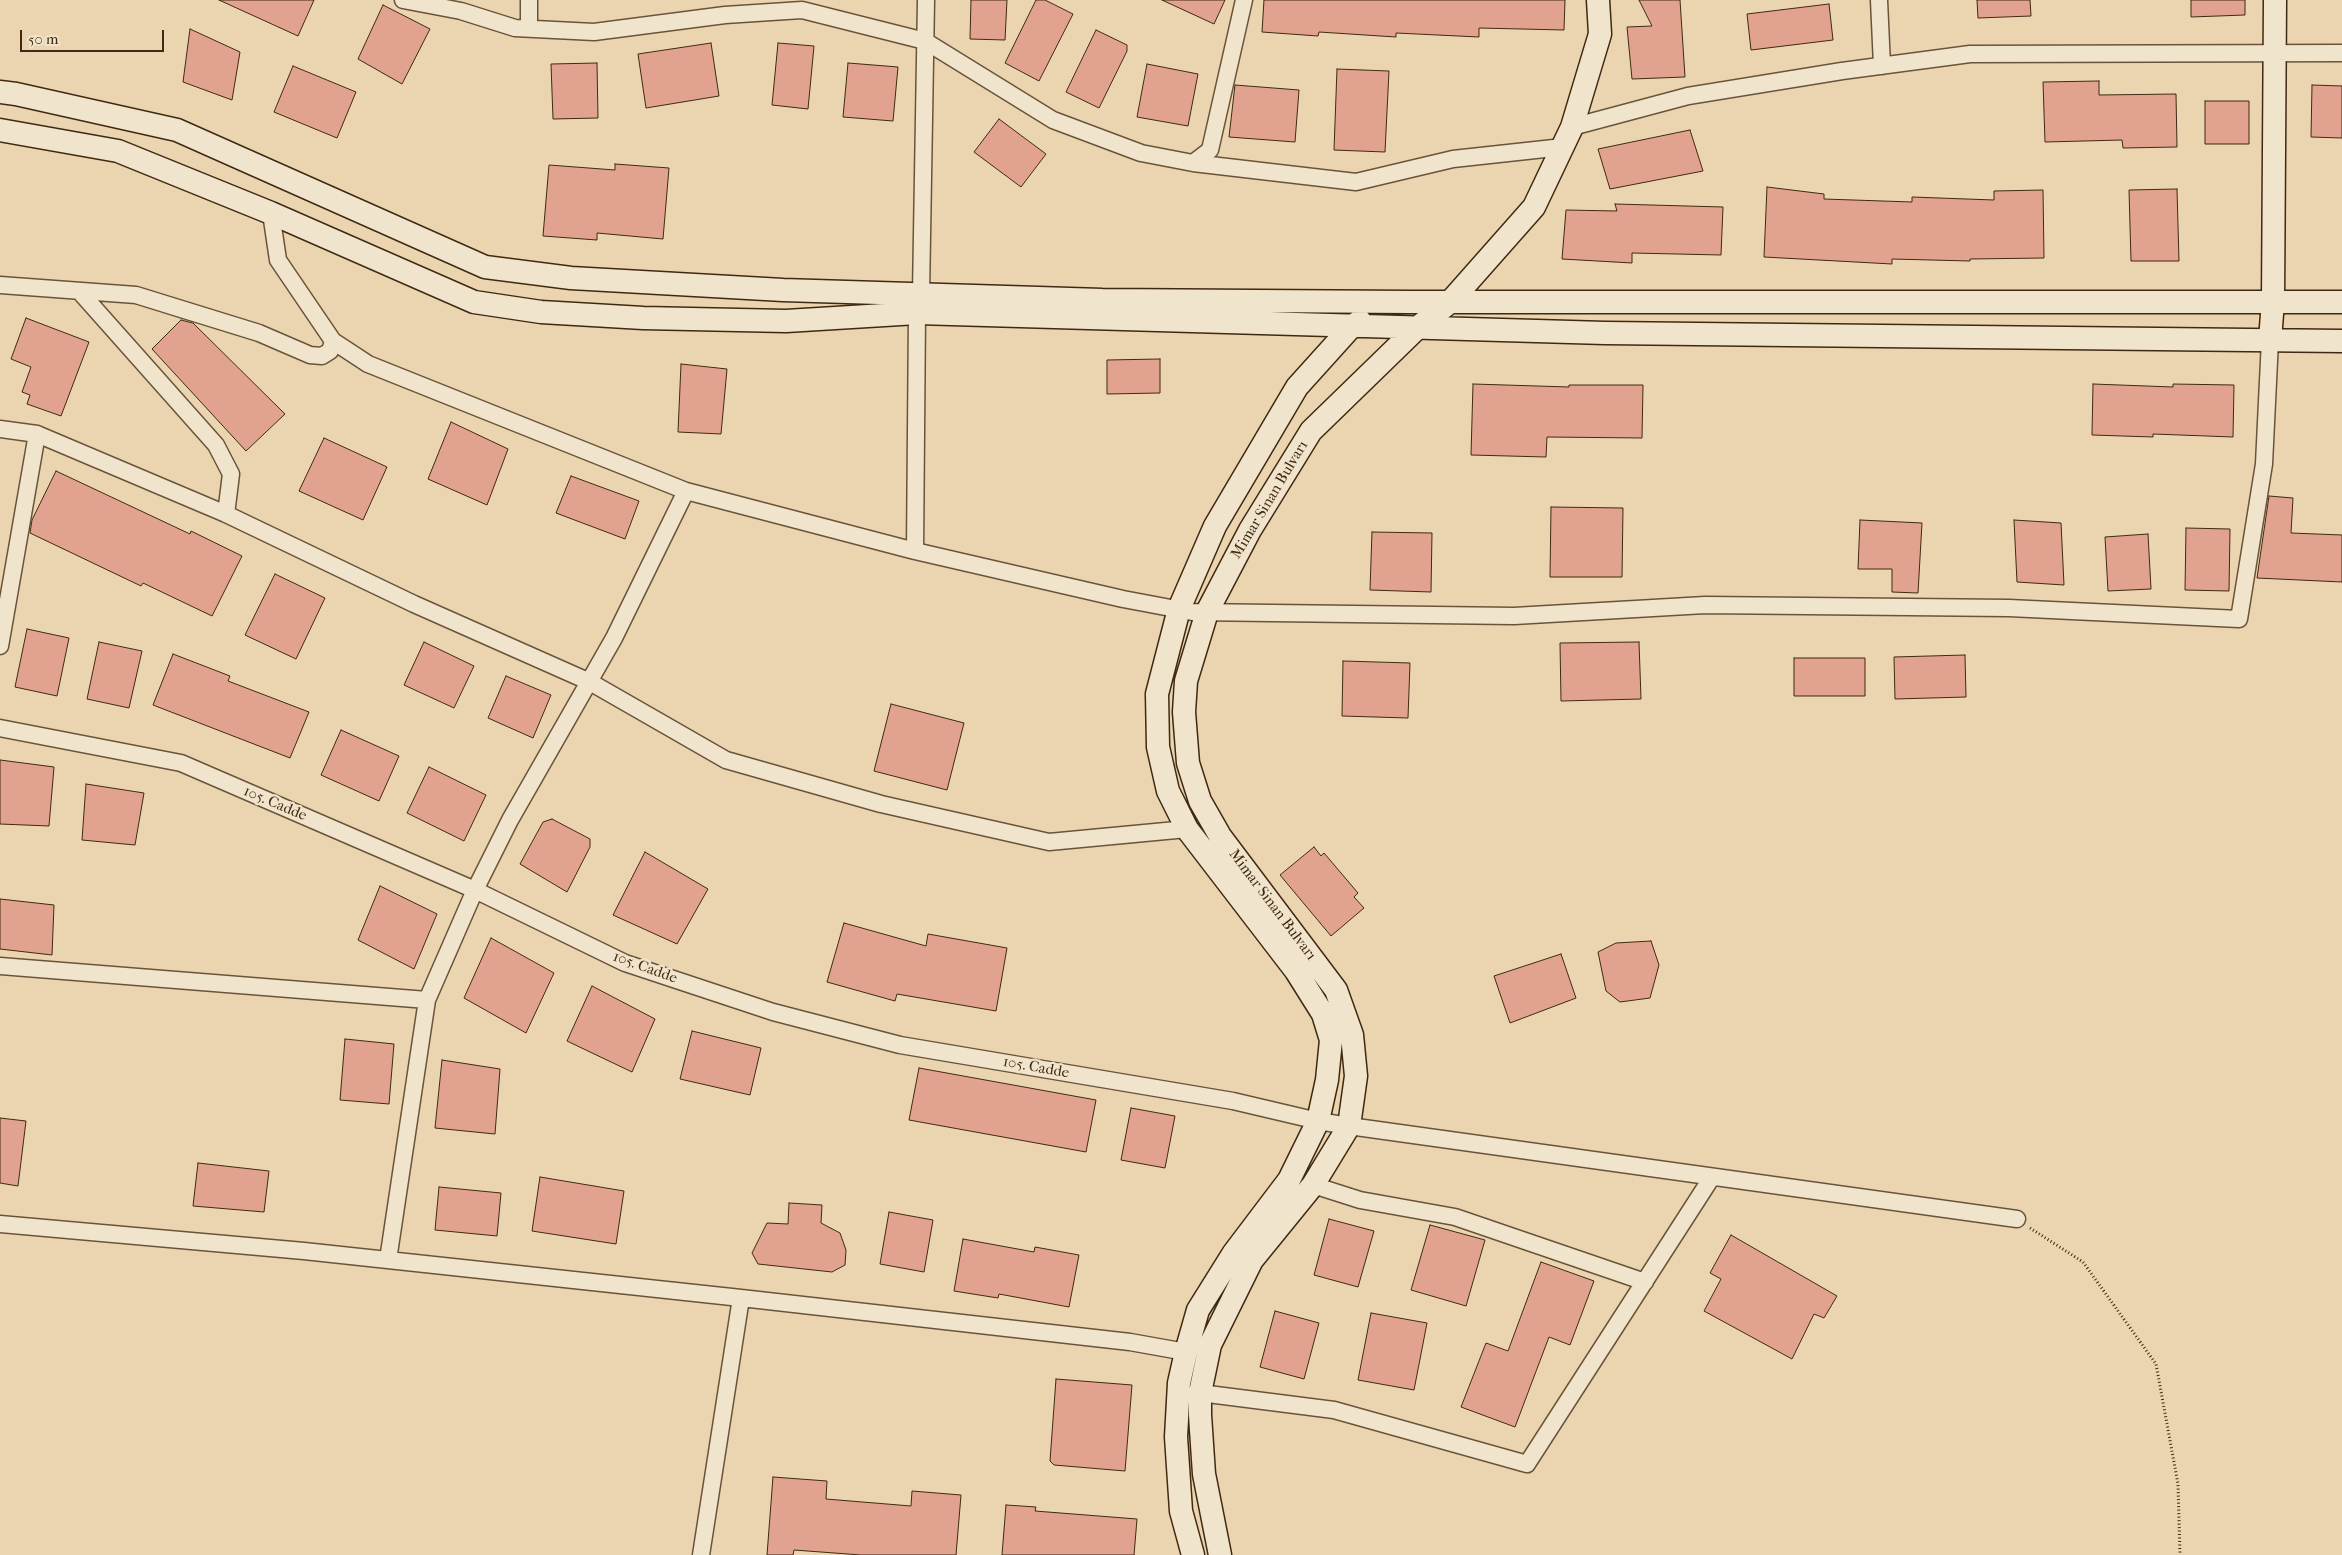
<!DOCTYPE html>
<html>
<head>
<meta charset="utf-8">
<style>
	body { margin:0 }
	#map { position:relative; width:2342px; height:1555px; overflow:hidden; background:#ead5b0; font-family:"IM FELL French Canon",serif }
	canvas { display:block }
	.scale { position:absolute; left:20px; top:30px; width:144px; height:22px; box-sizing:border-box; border:2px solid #402911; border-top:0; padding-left:6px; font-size:15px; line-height:18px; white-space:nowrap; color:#402911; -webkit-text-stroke:4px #f1e4cc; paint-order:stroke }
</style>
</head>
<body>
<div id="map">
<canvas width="2342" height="1555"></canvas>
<div class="scale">50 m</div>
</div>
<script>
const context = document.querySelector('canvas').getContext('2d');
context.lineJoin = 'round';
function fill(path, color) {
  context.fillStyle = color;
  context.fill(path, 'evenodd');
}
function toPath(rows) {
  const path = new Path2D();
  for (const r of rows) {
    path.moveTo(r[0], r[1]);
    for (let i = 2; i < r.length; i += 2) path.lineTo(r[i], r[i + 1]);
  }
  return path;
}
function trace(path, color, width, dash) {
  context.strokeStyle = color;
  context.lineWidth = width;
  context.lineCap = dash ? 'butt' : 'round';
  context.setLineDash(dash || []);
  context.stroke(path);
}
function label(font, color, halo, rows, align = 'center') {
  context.font = font + ' "IM FELL French Canon",serif';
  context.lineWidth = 4.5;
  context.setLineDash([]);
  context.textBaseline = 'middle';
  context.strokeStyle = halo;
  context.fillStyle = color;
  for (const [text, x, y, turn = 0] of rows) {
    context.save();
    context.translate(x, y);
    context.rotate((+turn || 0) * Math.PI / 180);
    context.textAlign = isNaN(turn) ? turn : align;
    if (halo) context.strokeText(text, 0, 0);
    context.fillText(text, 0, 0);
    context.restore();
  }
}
const building = toPath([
	[219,0,314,0,298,36,219,0],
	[971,0,1007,0,1005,40,970,39,971,0],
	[1036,0,1045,0,1073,14,1039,81,1005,63,1036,0],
	[1162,0,1225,0,1214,24,1162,0],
	[1264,0,1565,0,1564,30,1479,28,1479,37,1396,33,1396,37,1319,32,1318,36,1262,32,1264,0],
	[1639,0,1680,0,1685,77,1632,79,1627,27,1652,26,1639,0],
	[1977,0,2030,0,2031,16,1978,18,1977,0],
	[2191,0,2245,0,2245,15,2191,17,2191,0],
	[1829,4,1833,40,1751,50,1747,14,1829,4],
	[383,5,430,29,402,84,358,59,383,5],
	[190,29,240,52,232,100,183,82,190,29],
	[1096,30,1127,45,1127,51,1099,108,1066,92,1096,30],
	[711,43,719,96,646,108,638,54,711,43],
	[778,43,814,46,808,109,772,105,778,43],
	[597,63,598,118,553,119,551,64,597,63],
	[848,63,898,67,893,121,843,117,848,63],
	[1147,64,1198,74,1188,126,1137,117,1147,64],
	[293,66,356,92,337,138,274,112,293,66],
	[1337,69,1389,71,1385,152,1334,150,1337,69],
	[2099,81,2099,95,2176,94,2177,147,2123,148,2122,140,2045,142,2043,82,2099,81],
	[1235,85,1299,90,1295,142,1229,137,1235,85],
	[2312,85,2342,86,2342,138,2311,137,2312,85],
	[2205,101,2249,101,2249,144,2205,144,2205,101],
	[999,119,1046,154,1021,187,974,152,999,119],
	[1690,130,1703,171,1610,189,1598,149,1690,130],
	[615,164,669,168,663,239,597,233,597,240,543,236,549,165,615,170,615,164],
	[1767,187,1824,194,1824,199,1912,202,1912,197,1994,200,1994,191,2043,190,2044,258,1970,259,1970,261,1892,259,1892,264,1764,257,1767,187],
	[2177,189,2179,261,2131,261,2129,190,2177,189],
	[1615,204,1723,207,1721,255,1632,253,1632,263,1562,259,1566,210,1617,211,1615,204],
	[26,318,89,342,61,416,27,404,30,395,22,392,31,367,11,359,26,318],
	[181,320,193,323,285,414,246,451,152,349,181,320],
	[1160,359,1160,393,1107,394,1107,360,1160,359],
	[681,364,727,369,721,434,678,432,681,364],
	[1473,384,1569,387,1569,385,1643,385,1642,438,1547,437,1546,457,1471,455,1473,384],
	[2093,384,2173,387,2173,384,2234,385,2233,437,2153,434,2153,437,2092,435,2093,384],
	[451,422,508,449,487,505,428,479,451,422],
	[324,438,387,467,363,520,299,491,324,438],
	[56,471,190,534,191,531,242,556,212,616,143,583,141,586,30,533,32,520,56,471],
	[571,476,639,501,625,539,556,513,571,476],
	[2269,496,2293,498,2291,533,2342,535,2342,582,2257,578,2269,496],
	[1551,507,1623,508,1622,577,1550,577,1551,507],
	[1860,520,1922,523,1918,593,1892,592,1892,569,1858,569,1860,520],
	[2014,520,2061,523,2064,585,2017,582,2014,520],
	[2186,528,2230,529,2229,591,2185,590,2186,528],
	[1372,532,1432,533,1431,592,1370,590,1372,532],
	[2148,534,2151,589,2108,591,2105,537,2148,534],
	[275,574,325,598,296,659,245,635,275,574],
	[27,629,69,638,57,696,15,687,27,629],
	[99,642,142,651,129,708,87,699,99,642],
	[424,642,474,666,454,708,404,685,424,642],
	[1639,642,1641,699,1561,701,1560,643,1639,642],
	[173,654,230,676,228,681,309,712,290,758,153,705,173,654],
	[1965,655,1966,697,1895,699,1894,657,1965,655],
	[1794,658,1865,658,1865,696,1794,696,1794,658],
	[1343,661,1410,663,1408,718,1342,716,1343,661],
	[506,676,551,695,533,738,488,718,506,676],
	[891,704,964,723,947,790,874,771,891,704],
	[341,730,399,756,379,801,321,775,341,730],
	[0,760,54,767,49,826,0,824,0,760],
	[429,767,486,795,464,841,407,813,429,767],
	[86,784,144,793,135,845,82,840,86,784],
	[552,819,590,839,590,847,567,892,520,864,543,822,552,819],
	[1314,847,1321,856,1324,853,1358,893,1354,897,1364,908,1331,936,1280,875,1314,847],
	[645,852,708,889,677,944,613,915,645,852],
	[380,886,437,914,414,969,358,940,380,886],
	[0,899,54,905,52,955,0,949,0,899],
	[844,923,926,946,928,934,1007,948,996,1011,897,994,895,1001,827,982,844,923],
	[491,938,554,973,526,1033,464,998,491,938],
	[1651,941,1659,965,1650,998,1620,1002,1606,991,1598,952,1616,943,1651,941],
	[1561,954,1576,998,1510,1023,1494,976,1561,954],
	[592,986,655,1019,632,1072,567,1041,592,986],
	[692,1031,761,1048,750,1095,680,1079,692,1031],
	[345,1039,394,1044,389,1104,340,1100,345,1039],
	[442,1060,500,1069,495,1134,435,1128,442,1060],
	[919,1068,1096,1100,1086,1152,909,1120,919,1068],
	[1131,1108,1175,1116,1165,1168,1121,1160,1131,1108],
	[0,1118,26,1121,18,1186,0,1183,0,1118],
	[198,1163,269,1171,264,1212,193,1206,198,1163],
	[540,1177,624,1191,616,1244,532,1231,540,1177],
	[439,1187,501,1193,497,1236,435,1230,439,1187],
	[789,1203,822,1205,821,1223,840,1233,846,1250,845,1265,832,1272,758,1264,752,1253,767,1223,788,1224,789,1203],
	[889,1212,933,1220,924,1272,880,1264,889,1212],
	[1329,1219,1374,1231,1358,1287,1314,1275,1329,1219],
	[1430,1225,1485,1240,1466,1306,1411,1290,1430,1225],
	[1731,1235,1837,1296,1824,1318,1814,1314,1792,1359,1704,1311,1721,1279,1710,1273,1731,1235],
	[963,1239,1034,1252,1035,1247,1079,1255,1069,1307,999,1294,998,1298,954,1291,963,1239],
	[1541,1262,1594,1281,1570,1345,1549,1337,1515,1427,1461,1407,1486,1343,1508,1351,1541,1262],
	[1275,1311,1319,1323,1304,1379,1260,1367,1275,1311],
	[1371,1313,1427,1323,1414,1390,1358,1380,1371,1313],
	[1056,1379,1132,1385,1125,1471,1054,1465,1050,1461,1056,1379],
	[773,1477,827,1481,826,1499,911,1506,912,1491,961,1495,956,1555,861,1555,794,1550,793,1555,767,1555,773,1477],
	[1006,1505,1036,1507,1035,1511,1137,1519,1134,1555,1002,1555,1006,1505]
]);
fill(building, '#e2a290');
trace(building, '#402911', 1);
const street = toPath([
	[403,0,461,11,515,28,594,32,725,15,802,10,925,41,1053,120,1141,153,1193,163,1210,150,1244,0],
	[529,0,529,28],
	[1879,0,1882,66],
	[1572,127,1688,96,1842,71,1970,54,2342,53],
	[1193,163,1356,182,1453,159,1563,147],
	[0,285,136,295,259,333,310,355,322,356,330,351,333,341,278,260,271,213],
	[80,292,216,445,231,474,226,514],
	[333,341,368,364,686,491,915,551,1123,599,1192,612,1514,616,1705,605,2009,608,2239,619,2264,464,2270,340],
	[0,429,37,434,226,514,414,604,590,682,726,760,881,804,1049,842,1187,829],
	[915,551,917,313,921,294,926,0],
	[0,646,37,434],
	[0,728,181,763,475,890,625,963,773,1012,900,1045,1233,1101,1318,1121,1349,1126,2017,1219],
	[0,966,427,1000],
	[1313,1185,1360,1200,1455,1217,1645,1282],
	[0,1224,304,1251,741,1298,1130,1342,1186,1352],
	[388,1260,427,1000,475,890,510,820,614,638,686,491],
	[1200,1393,1334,1410,1527,1464,1712,1177],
	[701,1555,741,1298]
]);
const secondary = toPath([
	[0,92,16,94,177,130,485,267,571,278,783,290,1102,300,1411,302,2342,302],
	[0,130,118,151,271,213,474,302,541,312,643,318,786,321,917,313,1605,333,2342,341],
	[2270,340,2273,301,2275,0],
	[1193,1555,1181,1511,1176,1437,1179,1383,1186,1352,1198,1310,1233,1254,1289,1180,1318,1121,1327,1080,1331,1040,1323,1014,1296,971,1187,829,1168,791,1158,747,1157,694,1179,609,1215,526,1297,387,1352,326,1360,321],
	[1220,1555,1204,1474,1200,1415,1200,1393,1210,1345,1252,1260,1313,1185,1349,1126,1356,1076,1352,1035,1336,990,1220,836,1200,801,1188,763,1184,712,1186,681,1207,612,1250,530,1311,431,1417,328,1450,302,1534,207,1572,127,1600,34,1598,0]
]);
trace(street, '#6a5439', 19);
trace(secondary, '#402911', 25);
trace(toPath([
	[2030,1228,2083,1262,2156,1364,2178,1484,2180,1555]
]), '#402911', 3, [1, 2.5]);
trace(street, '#f1e4cc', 16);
trace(secondary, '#f1e4cc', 22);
label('15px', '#402911', '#f1e4cc', [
	["Mimar Sinan Bulvarı",1270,500,-59],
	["105. Cadde",275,804,23],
	["Mimar Sinan Bulvarı",1272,905,53],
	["105. Cadde",645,968,20],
	["105. Cadde",1036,1068,10]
]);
</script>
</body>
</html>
